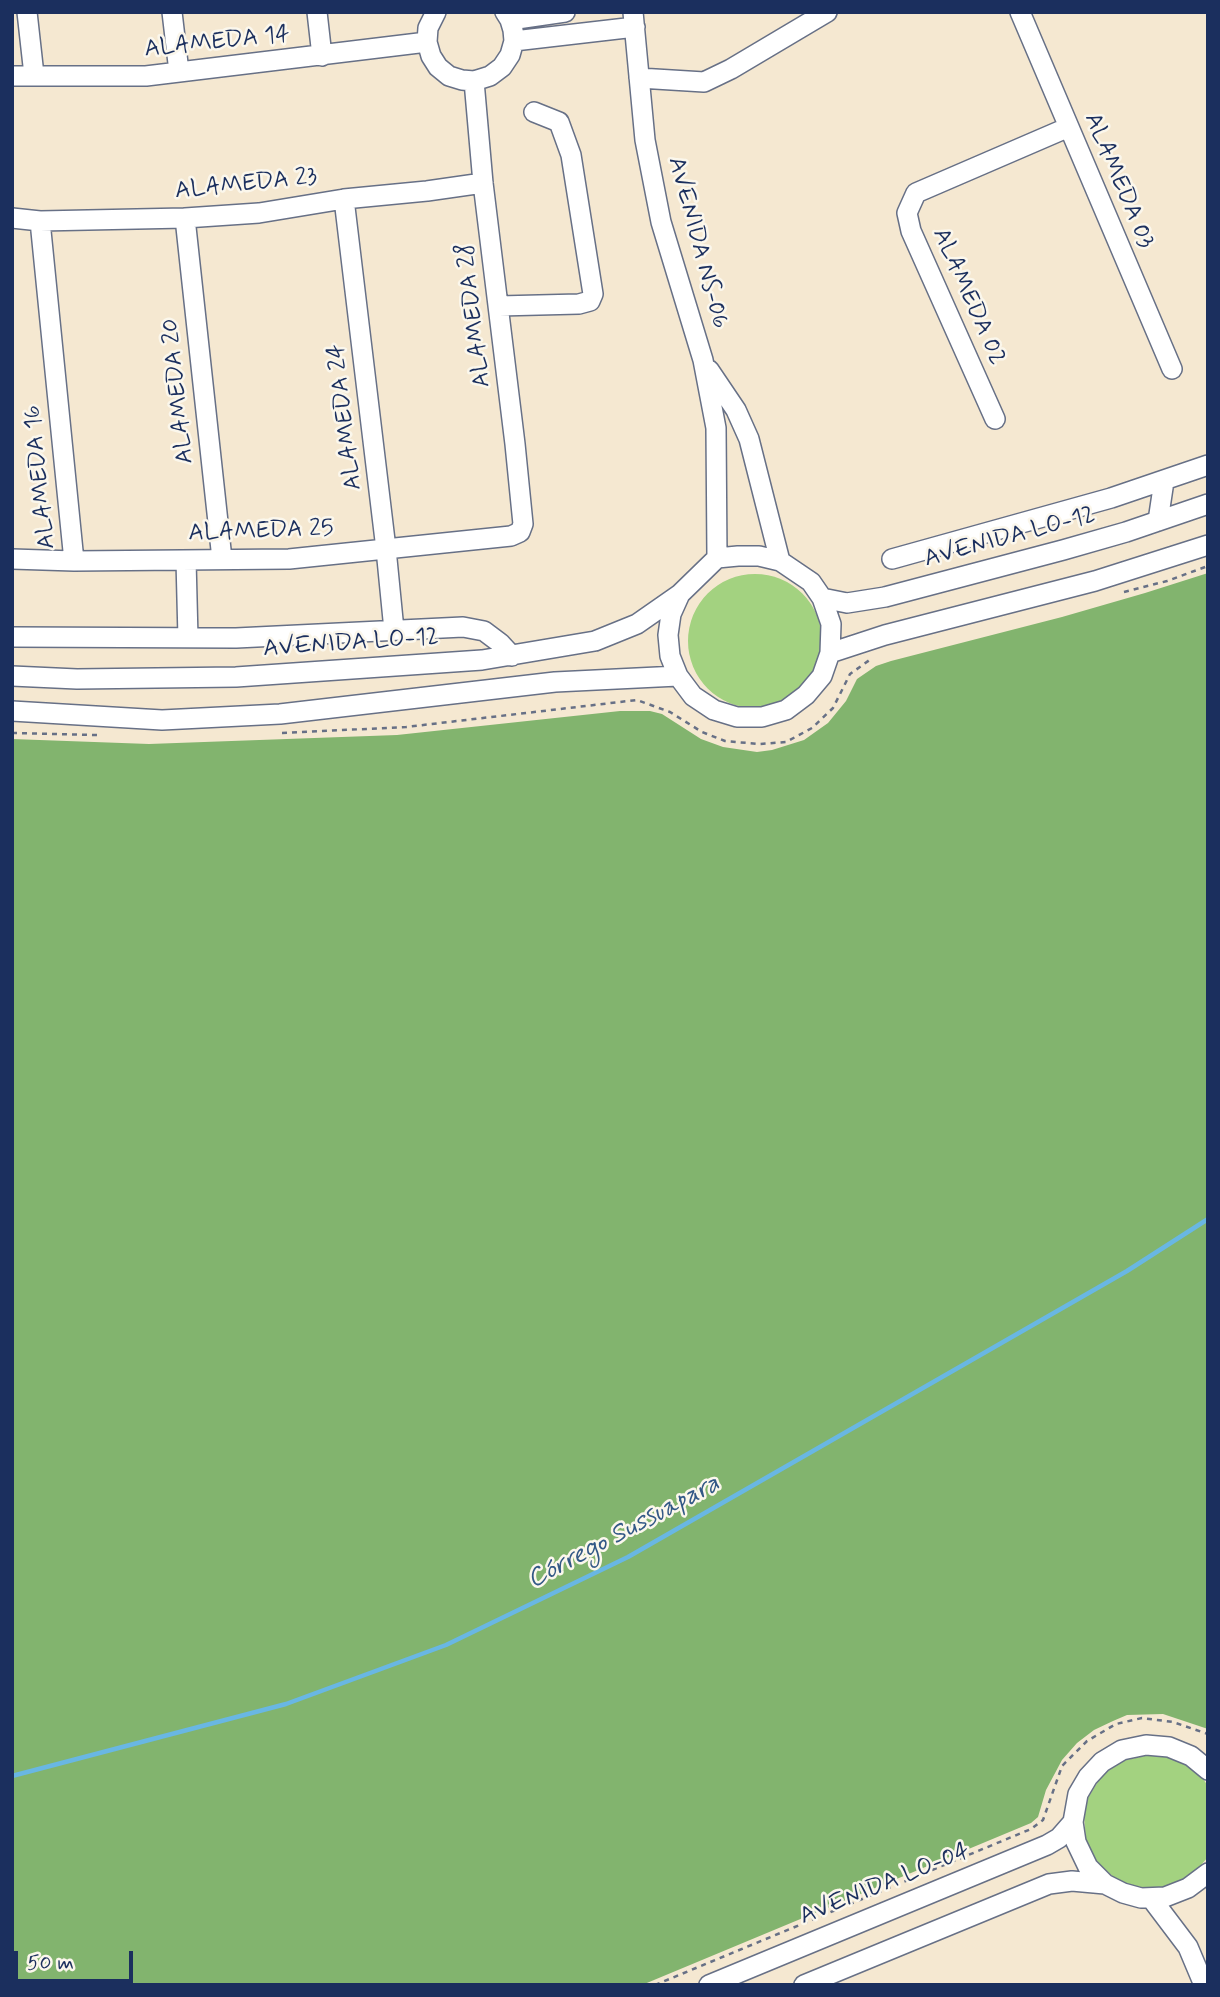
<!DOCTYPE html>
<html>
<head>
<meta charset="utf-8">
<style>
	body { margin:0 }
	#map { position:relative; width:1220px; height:1997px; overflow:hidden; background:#f5e8d1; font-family:Mynerve,sans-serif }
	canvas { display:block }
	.frame { position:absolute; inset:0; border:14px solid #1b2f5e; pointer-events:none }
	.scale { position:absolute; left:14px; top:1951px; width:119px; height:32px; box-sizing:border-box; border:4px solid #1b2f5e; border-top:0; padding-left:9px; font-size:21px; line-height:24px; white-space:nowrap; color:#1b2f5e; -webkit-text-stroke:5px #fbf7ec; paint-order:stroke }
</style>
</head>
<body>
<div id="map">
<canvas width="1220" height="1997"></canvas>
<div class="frame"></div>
<div class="scale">50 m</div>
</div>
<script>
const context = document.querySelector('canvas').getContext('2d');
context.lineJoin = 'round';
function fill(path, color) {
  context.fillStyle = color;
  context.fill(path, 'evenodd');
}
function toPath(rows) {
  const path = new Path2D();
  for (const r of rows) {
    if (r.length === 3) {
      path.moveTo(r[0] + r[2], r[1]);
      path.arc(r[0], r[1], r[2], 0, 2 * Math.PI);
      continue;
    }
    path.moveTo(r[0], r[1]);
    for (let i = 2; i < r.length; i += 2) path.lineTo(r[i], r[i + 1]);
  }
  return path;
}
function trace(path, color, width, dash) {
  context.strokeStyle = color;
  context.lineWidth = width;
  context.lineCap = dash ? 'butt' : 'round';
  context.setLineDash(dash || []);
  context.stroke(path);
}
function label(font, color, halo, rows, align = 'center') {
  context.font = font + ' Mynerve,sans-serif';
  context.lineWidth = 5;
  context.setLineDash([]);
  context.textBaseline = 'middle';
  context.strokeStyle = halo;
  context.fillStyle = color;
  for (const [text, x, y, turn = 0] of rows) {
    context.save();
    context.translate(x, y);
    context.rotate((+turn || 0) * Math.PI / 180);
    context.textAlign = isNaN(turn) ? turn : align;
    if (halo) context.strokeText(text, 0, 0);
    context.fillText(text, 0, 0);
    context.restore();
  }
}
fill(toPath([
	[755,641,67],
	[1149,1755,1161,1755,1180,1761,1201,1776,1208,1786,1208,1857,1195,1872,1184,1880,1163,1887,1147,1888,1128,1885,1117,1880,1099,1864,1092,1854,1086,1840,1084,1816,1088,1798,1102,1775,1122,1761]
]), '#a3d280');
fill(toPath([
	[1208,573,1208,1729,1163,1714,1127,1715,1113,1721,1094,1730,1077,1743,1062,1760,1046,1790,1038,1817,1031,1823,642,1985,12,1985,12,739,149,744,397,735,620,711,650,711,662,714,701,739,723,747,757,752,772,750,804,740,828,723,846,701,857,679,876,666,891,661,1062,617,1145,593]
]), '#82b46e');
trace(toPath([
	[12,1776,286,1704,446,1645,628,1557,1127,1271,1208,1219]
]), '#69b7e3', 4.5);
const minor = toPath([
	[27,12,34,75],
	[172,12,179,72],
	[317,12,322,56],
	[436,12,428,28,427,42,431,56,438,67,449,76,462,80,474,81,490,76,502,67,510,55,514,41,513,30,510,20,505,12],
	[633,12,645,140,661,222,703,360,716,428,717,558],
	[1020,12,1172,369],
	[510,20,565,12],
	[514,41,635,27],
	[12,76,146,76,427,42],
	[639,78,704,82,731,69,827,12],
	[344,199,386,549,394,630],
	[12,218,40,221,185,218,259,213,344,199,427,191,483,183],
	[185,218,222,559],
	[40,221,74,561],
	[499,306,579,304,590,301,593,294,571,155,559,122,534,112],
	[709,370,736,410,749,439,780,561],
	[995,419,911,231,907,213,916,193,1069,127],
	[1158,521,1164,481],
	[738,556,759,556,780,561,811,582,822,598,831,624,830,653,822,676,806,695,786,710,762,717,737,717,714,710,693,696,678,676,670,656,668,635,671,614,680,594,717,558,738,556],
	[12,559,74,561,289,559,511,536,520,532,523,524,515,444,483,183,474,81],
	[892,559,1111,498,1208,465],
	[186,560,188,638],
	[822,598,847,603,885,597,1063,550,1126,532,1208,504],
	[12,637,236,638,463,627,484,631,500,643,512,656],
	[830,653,885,635,1095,581,1208,545],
	[12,676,77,679,236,677,482,660,595,641,637,624,680,594],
	[12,711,162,720,280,714,555,682,678,676],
	[1208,1770,1191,1756,1169,1747,1146,1745,1122,1750,1102,1762,1088,1777,1078,1794,1073,1822,1076,1842,1088,1867,1105,1884,1123,1893,1141,1898,1165,1897,1188,1888,1208,1873],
	[1151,1898,1188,1947,1204,1985],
	[709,1985,1047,1845,1059,1838,1073,1822],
	[804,1985,1049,1884,1072,1881,1105,1884]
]);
trace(minor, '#677086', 22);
trace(toPath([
	[1124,592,1167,581,1208,566],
	[12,733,97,735],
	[282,733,406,727,637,700,670,712,702,732,725,741,759,744,786,742,812,728,833,708,850,674,871,659],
	[655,1985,1031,1829,1043,1820,1062,1766,1087,1741,1116,1724,1142,1718,1173,1722,1208,1734]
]), '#677086', 2.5, [5, 5]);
trace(minor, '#fff', 19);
label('24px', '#1b2f5e', '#fbf7ec', [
	["ALAMEDA 14",217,43,-6],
	["ALAMEDA 03",1118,181,67],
	["ALAMEDA 23",246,185,-6],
	["AVENIDA NS-06",697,243,75],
	["ALAMEDA 02",968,297,66],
	["ALAMEDA 28",475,315,-97],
	["ALAMEDA 20",179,391,-96],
	["ALAMEDA 24",346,417,-97],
	["ALAMEDA 16",41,477,-96],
	["ALAMEDA 25",261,532,-2],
	["AVENIDA LO-12",1010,538,-15],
	["AVENIDA LO-12",351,644,-4],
	["AVENIDA LO-04",885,1885,-22]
]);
label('italic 26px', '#325886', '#fbf7ec', [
	["Córrego Sussuapara",624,1533,-28]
]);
</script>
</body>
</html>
